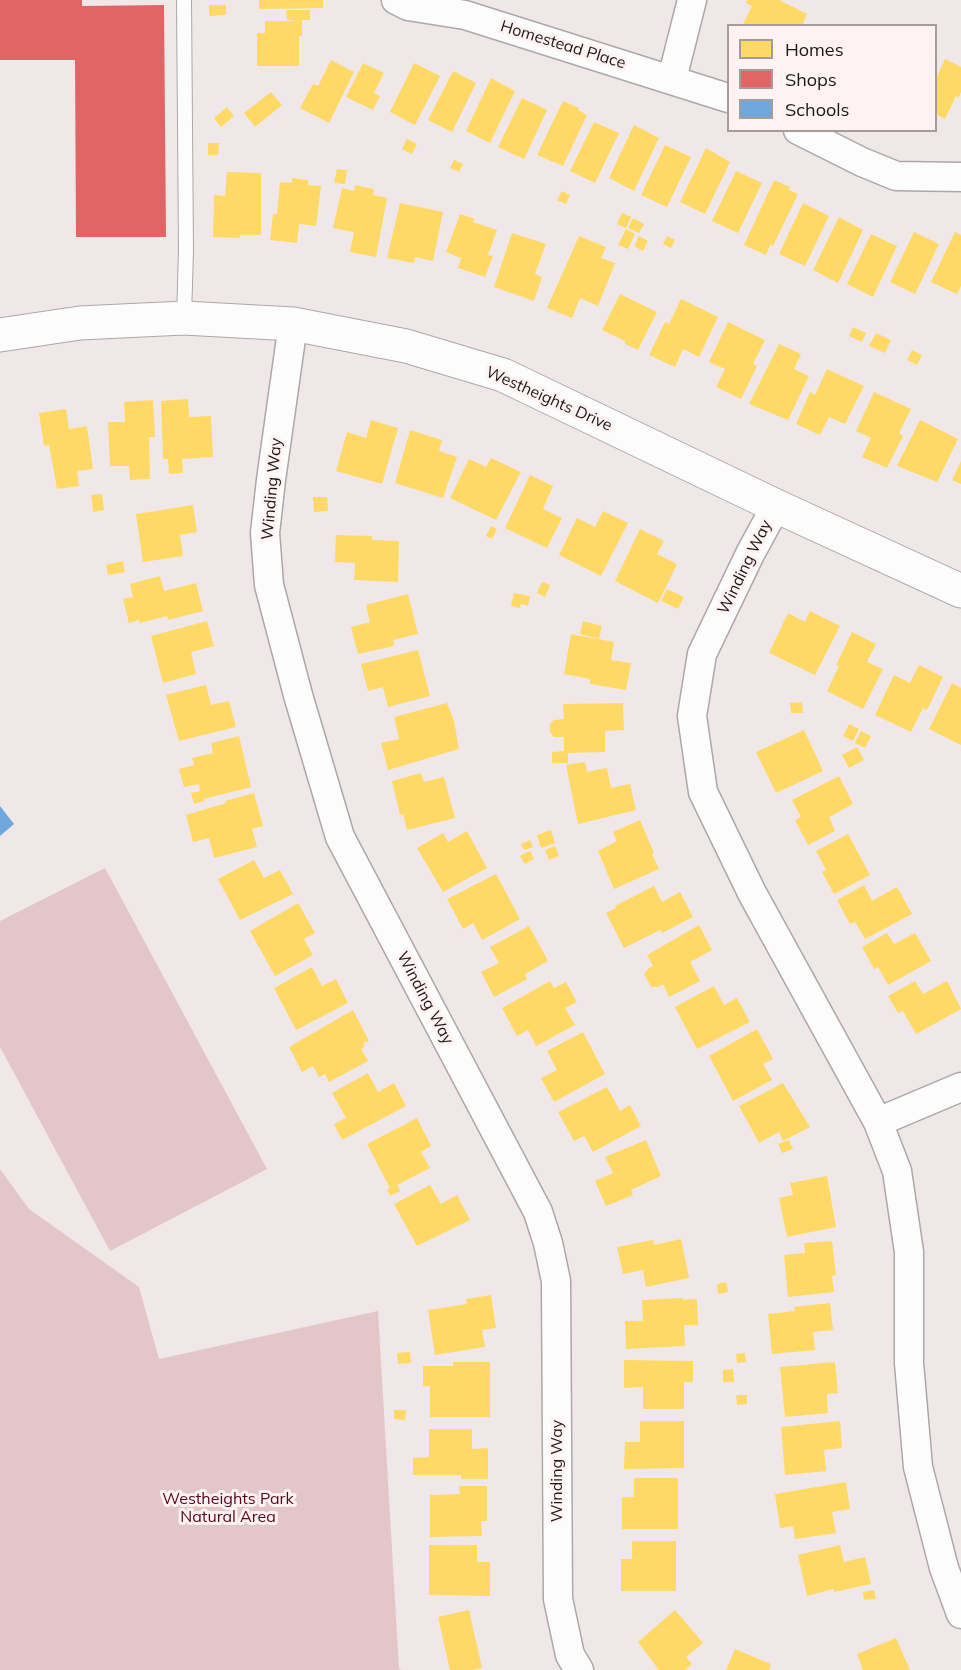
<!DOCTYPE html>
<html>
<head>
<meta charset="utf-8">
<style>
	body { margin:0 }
	#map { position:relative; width:961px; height:1670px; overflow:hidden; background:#f0e8e8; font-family:Mulish,sans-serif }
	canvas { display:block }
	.legend { position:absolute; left:727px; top:24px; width:210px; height:108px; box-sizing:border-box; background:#fef2f2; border:2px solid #a49b9b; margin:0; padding:8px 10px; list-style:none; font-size:18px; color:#1d1818 }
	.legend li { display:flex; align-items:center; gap:12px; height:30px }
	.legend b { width:30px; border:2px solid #a49b9b }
</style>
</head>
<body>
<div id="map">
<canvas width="961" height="1670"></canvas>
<ul class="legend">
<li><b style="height:16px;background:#ffd966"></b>Homes</li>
<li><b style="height:16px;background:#e06666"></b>Shops</li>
<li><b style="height:16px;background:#6fa8dc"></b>Schools</li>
</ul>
</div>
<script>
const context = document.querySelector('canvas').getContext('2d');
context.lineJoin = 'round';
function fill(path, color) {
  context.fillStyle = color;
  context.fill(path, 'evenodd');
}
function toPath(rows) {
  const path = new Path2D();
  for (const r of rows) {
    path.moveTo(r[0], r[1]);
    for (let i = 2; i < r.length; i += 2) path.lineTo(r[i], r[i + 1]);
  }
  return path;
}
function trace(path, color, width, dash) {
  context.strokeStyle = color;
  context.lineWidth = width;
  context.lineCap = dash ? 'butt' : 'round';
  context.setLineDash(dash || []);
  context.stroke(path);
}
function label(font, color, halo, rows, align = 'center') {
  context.font = font + ' Mulish,sans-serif';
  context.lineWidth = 6;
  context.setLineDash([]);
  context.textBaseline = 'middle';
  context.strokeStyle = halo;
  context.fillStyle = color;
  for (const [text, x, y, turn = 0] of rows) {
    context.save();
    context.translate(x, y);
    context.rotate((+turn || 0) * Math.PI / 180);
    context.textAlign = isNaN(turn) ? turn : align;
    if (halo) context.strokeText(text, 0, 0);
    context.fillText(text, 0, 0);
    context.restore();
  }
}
fill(toPath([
	[105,868,267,1169,110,1251,0,1047,0,921],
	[0,1169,29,1209,139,1287,159,1359,378,1311,399,1668,401,1670,0,1670]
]), '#e3c6c8');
fill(toPath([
	[259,0,323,0,323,8,259,9],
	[747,0,779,0,807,14,802,26,742,26,752,6,746,3],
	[209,5,226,5,226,15,209,16],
	[286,10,310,10,310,20,302,20,302,36,299,36,299,66,257,66,257,33,265,33,265,21,297,21,287,20],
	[945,59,961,67,961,92,958,98,956,96,945,119,936,114,936,79],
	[331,60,354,72,329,123,300,108,313,84,318,86],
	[363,63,384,73,374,93,380,96,373,110,346,97],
	[414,63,440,76,415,125,390,112],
	[453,71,476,83,452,132,428,120],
	[491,78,515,91,490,143,466,131],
	[271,92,282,105,255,127,244,113],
	[522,98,547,110,524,159,498,147],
	[563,101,579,108,578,110,587,115,563,166,537,155],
	[227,107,234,116,221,127,214,118],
	[594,122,619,133,595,183,570,171],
	[634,125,659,138,634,191,609,178],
	[407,139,417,144,412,154,402,149],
	[208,143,219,143,218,155,208,155],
	[665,145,691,157,667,207,641,195],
	[706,148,730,162,705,214,680,202],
	[454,160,463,164,459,172,450,168],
	[337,169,347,170,345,184,334,183],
	[736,171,762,183,738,233,712,221],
	[227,172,261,173,261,235,240,235,240,238,213,237,214,195,225,196],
	[292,178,308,180,308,185,321,186,316,226,299,224,297,243,270,240,273,214,277,214,280,182,292,183],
	[774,180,790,187,789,190,798,194,773,246,770,245,766,255,744,245],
	[355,185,374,189,373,195,387,198,376,257,350,252,354,232,333,228,342,188,354,191],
	[562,191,570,195,566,204,557,200],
	[400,203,443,212,433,261,415,257,414,263,387,258],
	[803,203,829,216,805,266,779,254],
	[622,213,631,217,626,228,617,224],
	[460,214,475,219,473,222,497,230,488,255,493,256,485,277,458,268,461,258,446,252],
	[839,217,863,230,838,283,813,270],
	[633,218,644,224,639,233,628,228],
	[626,229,635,234,628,249,618,245],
	[914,232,939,244,915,294,890,282],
	[955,232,961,235,961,286,957,294,931,282],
	[512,233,546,244,535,274,542,277,534,301,494,287],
	[871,234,897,246,873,297,847,284],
	[579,236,606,247,601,258,615,263,598,306,580,298,572,318,547,308],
	[639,236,648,241,643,251,634,246],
	[667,236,675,240,671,248,663,244],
	[620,294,657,312,638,350,625,344,625,341,602,330],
	[681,299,718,317,699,357,683,349,675,367,649,355,665,322,669,324],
	[728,322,765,340,753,364,757,366,741,399,716,387,725,369,709,362],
	[853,327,866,333,862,342,849,336],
	[876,333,891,340,885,353,869,346],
	[779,344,801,354,794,369,809,376,788,420,749,404],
	[912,350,922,355,917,365,907,360],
	[827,369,864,386,845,424,829,417,820,435,796,424,810,392,815,395],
	[874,392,911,409,899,433,903,436,887,468,862,457,871,438,856,431],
	[188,399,189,417,211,416,213,457,182,459,183,473,169,474,168,459,163,459,161,401],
	[153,400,155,437,149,437,150,479,130,480,129,466,110,466,108,422,125,422,124,402],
	[66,409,69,429,87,426,93,469,77,471,79,486,57,489,49,445,44,446,39,413],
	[371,420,398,428,382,484,336,471,347,432,366,438],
	[920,420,958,439,937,482,897,466],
	[410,430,442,440,439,451,457,457,443,498,395,483],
	[491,458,521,472,496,520,450,498,469,459,486,467],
	[961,461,961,484,952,480],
	[530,475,553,486,543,509,562,518,547,548,505,528],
	[102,494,104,510,93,512,91,495],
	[313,497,327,497,328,511,314,512],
	[193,505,197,532,180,535,183,556,143,562,136,514],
	[603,511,628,523,601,576,559,555,577,518,595,527],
	[491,526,497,529,492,539,486,536],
	[640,529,664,541,657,554,677,564,658,603,615,581],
	[336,535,372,536,372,540,399,541,398,582,354,580,355,563,335,562],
	[123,561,125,572,108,575,106,565],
	[160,576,164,591,196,583,203,611,168,620,167,616,140,623,139,620,129,623,123,599,133,597,130,584],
	[542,582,550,585,545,597,537,593],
	[667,589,684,597,678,609,661,601],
	[514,593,530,596,528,606,521,604,520,608,511,606],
	[408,594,418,634,393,640,394,646,358,654,351,627,370,622,366,605],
	[810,611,840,626,815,675,769,653,788,613,805,622],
	[207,621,214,646,191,652,196,674,163,683,151,636],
	[583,621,602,626,599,639,580,634],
	[852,632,876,644,867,662,883,669,863,709,827,691,839,666,836,665],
	[571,634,614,642,611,660,631,663,626,690,590,684,590,679,564,674],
	[418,650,430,696,388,707,383,687,368,691,361,664],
	[919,665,943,677,927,710,923,708,911,732,875,715,894,675,910,683],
	[952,683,961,688,961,745,929,729],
	[206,685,211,705,229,701,236,727,179,741,166,695],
	[802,702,803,713,791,713,790,703],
	[447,703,454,721,459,749,388,770,381,743,399,739,394,717],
	[623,703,624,730,605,731,605,752,568,753,568,763,552,763,552,752,564,751,564,737,554,737,550,732,550,724,554,720,564,719,563,704],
	[849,724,859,729,853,741,843,736],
	[804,730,823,771,776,793,756,752],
	[861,731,871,736,865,748,855,743],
	[239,736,251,787,204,799,204,801,194,804,191,793,200,791,199,784,184,787,179,769,194,765,192,758,213,753,211,743],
	[857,747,864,760,849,768,842,755],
	[585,762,587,772,607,768,611,788,630,784,636,810,578,824,566,765],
	[421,773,424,782,444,777,455,818,407,830,403,814,400,815,392,781],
	[839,776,853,804,829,817,835,831,808,845,795,820,801,817,792,800],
	[254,793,263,826,252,829,257,847,214,858,209,838,193,842,186,815,226,803,225,801],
	[640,820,654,853,652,854,659,869,614,889,598,851,617,841,613,832],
	[551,830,555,843,541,848,537,835],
	[467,831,487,868,443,892,417,848,443,833,448,842],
	[848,834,870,875,834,894,822,872,826,870,816,851],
	[530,840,533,847,524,850,521,844],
	[555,846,559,856,549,860,545,850],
	[530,851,534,859,525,864,520,856],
	[254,860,264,878,280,870,293,894,240,920,218,879],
	[496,874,520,919,482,940,473,923,463,929,447,899],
	[864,885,872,901,897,887,912,914,865,939,855,922,850,924,837,900],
	[654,886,662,902,680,892,693,917,662,933,660,930,624,948,606,913,616,908,615,906],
	[298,903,315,933,304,939,313,955,275,976,250,931],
	[699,925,712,950,690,962,700,981,669,997,663,984,658,987,651,987,644,974,648,969,653,966,647,955],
	[529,926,548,961,525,974,527,979,494,997,481,972,499,963,490,947],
	[887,933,894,944,915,933,931,961,888,985,878,967,874,969,862,947],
	[312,967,322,986,336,979,348,1003,296,1030,274,988],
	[550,981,554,988,566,982,577,1002,565,1008,575,1025,536,1046,528,1030,517,1036,502,1008],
	[915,981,923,994,947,981,961,1009,916,1034,903,1011,898,1013,888,996],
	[714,986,724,1005,737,998,750,1022,697,1049,675,1007],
	[353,1010,369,1041,363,1043,365,1046,361,1049,368,1061,329,1082,325,1074,319,1077,313,1066,302,1072,289,1047],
	[757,1029,773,1059,763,1064,772,1080,733,1101,709,1056],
	[583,1032,605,1074,554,1102,541,1078,557,1070,547,1051],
	[368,1073,378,1092,394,1083,406,1106,342,1140,334,1124,346,1118,332,1093],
	[783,1083,810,1127,783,1141,779,1132,759,1143,739,1106],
	[607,1087,620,1111,630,1105,641,1126,593,1152,584,1136,574,1141,558,1112],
	[417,1118,431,1146,421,1152,430,1168,397,1185,400,1191,390,1196,387,1190,390,1188,367,1144],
	[646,1140,661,1176,631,1190,633,1195,606,1206,595,1181,613,1173,605,1157],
	[789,1140,793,1149,782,1153,778,1144],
	[827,1176,836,1227,787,1237,779,1198,793,1195,790,1183],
	[430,1185,441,1204,457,1195,470,1220,417,1246,394,1204],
	[681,1239,689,1278,646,1287,643,1270,623,1274,617,1247,653,1240,654,1245],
	[832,1241,836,1275,832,1276,834,1292,788,1297,784,1255,805,1253,804,1243],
	[726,1282,728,1292,718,1294,717,1284],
	[491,1295,496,1328,482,1330,485,1347,435,1355,428,1310,467,1304,466,1299],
	[683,1298,683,1300,697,1299,698,1325,684,1325,685,1346,626,1349,625,1321,643,1321,642,1300],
	[830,1303,833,1330,813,1332,815,1350,772,1354,768,1314,795,1311,794,1307],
	[410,1352,411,1363,398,1364,397,1353],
	[745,1353,746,1362,737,1363,736,1354],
	[624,1360,693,1361,693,1382,684,1382,684,1409,643,1409,643,1387,624,1388],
	[453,1362,490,1362,490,1417,430,1417,430,1386,423,1386,423,1366,453,1366],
	[835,1362,838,1393,827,1394,828,1413,785,1417,780,1367],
	[733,1369,734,1382,723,1382,723,1370],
	[736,1395,747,1395,747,1404,737,1405],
	[394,1410,406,1410,405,1420,394,1419],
	[640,1421,684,1421,684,1468,624,1469,625,1442,640,1442],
	[840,1421,842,1448,824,1450,826,1471,785,1475,781,1427],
	[429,1429,472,1429,472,1449,488,1448,488,1479,461,1479,461,1475,413,1475,413,1458,429,1457],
	[634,1478,678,1478,678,1529,622,1529,622,1497,634,1497],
	[846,1482,850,1509,832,1512,836,1533,795,1539,793,1526,780,1528,775,1494],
	[459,1486,487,1486,487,1521,481,1521,482,1536,430,1537,430,1495,460,1494],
	[632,1541,676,1541,676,1591,621,1591,621,1559,632,1559],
	[429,1545,477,1545,477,1562,490,1562,490,1596,429,1595],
	[840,1545,844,1562,865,1557,871,1584,834,1592,833,1589,807,1596,798,1555],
	[874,1590,876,1599,864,1600,863,1592],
	[469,1610,482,1668,472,1670,450,1670,438,1617],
	[675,1610,703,1643,686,1657,692,1664,685,1670,659,1670,638,1642],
	[896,1638,910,1670,863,1670,857,1654],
	[735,1649,771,1664,769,1670,726,1670]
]), '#ffd966');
fill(toPath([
	[0,0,82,0,82,6,164,5,166,237,76,237,75,60,0,60]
]), '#e06666');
fill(toPath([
	[0,806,14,824,0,836]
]), '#6fa8dc');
const lane = toPath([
	[184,318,186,250,184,0]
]);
const street = toPath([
	[396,0,408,6,465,15,728,98],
	[672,79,692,0],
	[798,130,862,162,896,176,961,177],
	[293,324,271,480,265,533,269,585,298,695,340,837,538,1212,548,1243,556,1281,558,1599,570,1655,579,1670],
	[776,506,750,554,702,654,692,716,703,792,752,893,878,1122,897,1171,909,1252,909,1363,918,1467,944,1568,961,1614],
	[878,1122,961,1087]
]);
const secondary = toPath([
	[0,335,80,323,184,318,293,324,406,346,503,375,776,506,961,591]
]);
trace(lane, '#ada7a7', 16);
trace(street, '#ada7a7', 31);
trace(secondary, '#ada7a7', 35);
trace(lane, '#fdfcfc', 14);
trace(street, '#fdfcfc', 28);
trace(secondary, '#fdfcfc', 33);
label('16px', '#1d1818', '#fef2f2', [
	["Homestead Place",563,45,17],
	["Westheights Drive",549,399,24],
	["Winding Way",272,489,-85],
	["Winding Way",745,567,-64],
	["Winding Way",425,998,62],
	["Winding Way",557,1471,-90]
]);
label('16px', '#57051b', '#fef2f2', [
	["Westheights Park",228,1499],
	["Natural Area",228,1517]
]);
</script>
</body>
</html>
